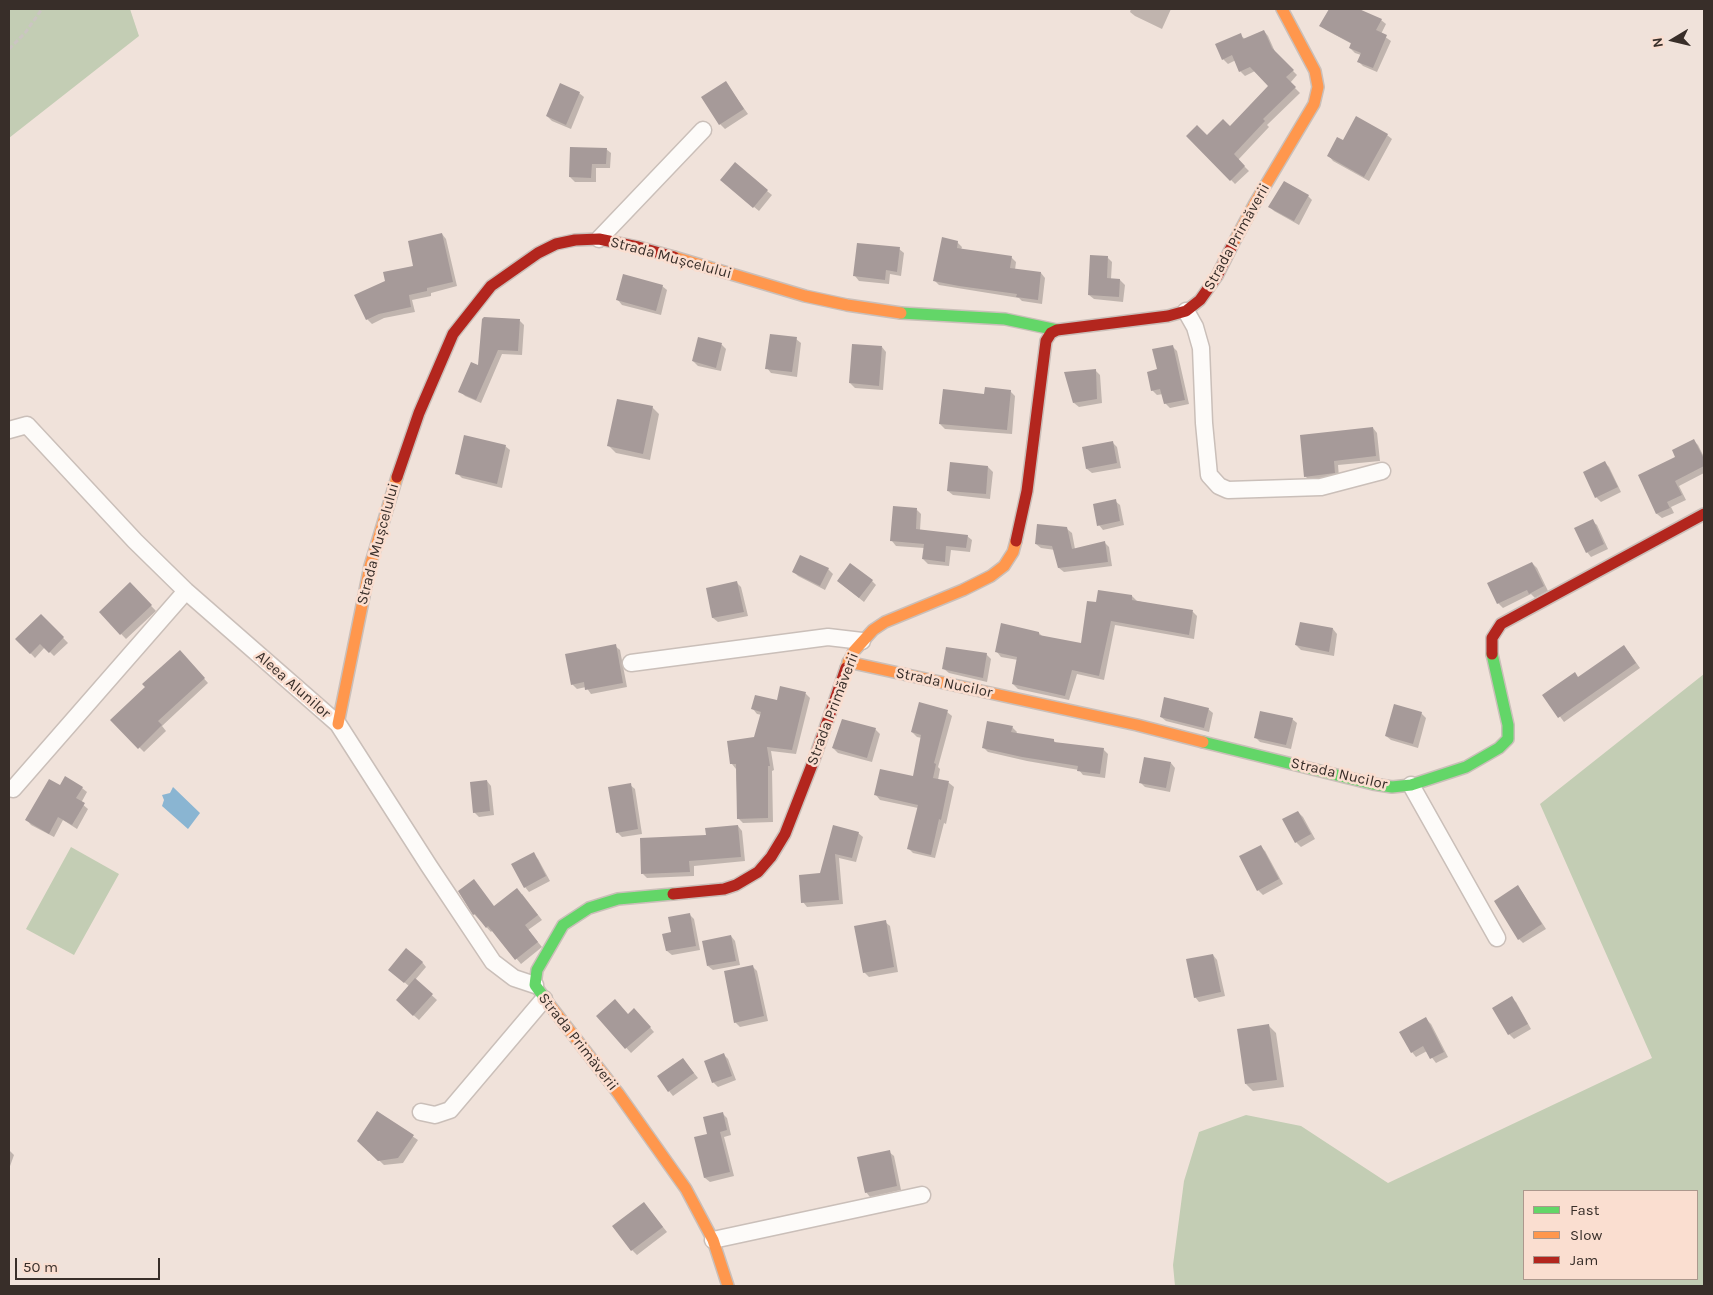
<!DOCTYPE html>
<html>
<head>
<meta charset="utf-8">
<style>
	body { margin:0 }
	#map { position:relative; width:1713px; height:1295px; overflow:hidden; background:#f0e2da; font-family:Karla,sans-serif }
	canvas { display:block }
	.frame { position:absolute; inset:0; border:10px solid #382e29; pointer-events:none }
	.legend { position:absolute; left:1523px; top:1190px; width:175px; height:90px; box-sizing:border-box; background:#faded0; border:1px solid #ac988d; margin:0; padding:6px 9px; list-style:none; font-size:15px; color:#382e29 }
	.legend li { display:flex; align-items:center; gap:10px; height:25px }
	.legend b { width:25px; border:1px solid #ac988d }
	.north { position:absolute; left:1648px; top:15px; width:50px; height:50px; -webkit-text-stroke:4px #faded0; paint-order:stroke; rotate:261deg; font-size:14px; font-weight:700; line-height:20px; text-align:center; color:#382e29 }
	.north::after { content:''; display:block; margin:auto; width:18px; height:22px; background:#382e29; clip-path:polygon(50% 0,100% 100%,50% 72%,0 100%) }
	.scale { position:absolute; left:15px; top:1258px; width:145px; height:22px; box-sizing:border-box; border:2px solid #382e29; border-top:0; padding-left:6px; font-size:15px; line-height:18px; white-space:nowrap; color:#382e29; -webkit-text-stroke:4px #faded0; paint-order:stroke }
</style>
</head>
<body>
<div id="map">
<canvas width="1713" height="1295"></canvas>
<div class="frame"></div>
<ul class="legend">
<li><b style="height:6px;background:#63d668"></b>Fast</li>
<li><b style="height:6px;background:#ff974d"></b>Slow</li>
<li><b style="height:6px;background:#b3261e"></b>Jam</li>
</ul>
<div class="north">N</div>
<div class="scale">50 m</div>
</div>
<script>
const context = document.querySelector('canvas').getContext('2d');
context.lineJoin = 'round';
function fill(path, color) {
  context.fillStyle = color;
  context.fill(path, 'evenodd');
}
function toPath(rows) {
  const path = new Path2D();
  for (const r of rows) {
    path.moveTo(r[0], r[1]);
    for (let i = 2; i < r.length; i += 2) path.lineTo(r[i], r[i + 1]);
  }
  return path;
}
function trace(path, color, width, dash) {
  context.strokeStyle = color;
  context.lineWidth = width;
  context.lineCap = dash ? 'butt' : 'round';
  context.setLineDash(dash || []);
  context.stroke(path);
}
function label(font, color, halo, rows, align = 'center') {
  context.font = font + ' Karla,sans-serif';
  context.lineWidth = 5;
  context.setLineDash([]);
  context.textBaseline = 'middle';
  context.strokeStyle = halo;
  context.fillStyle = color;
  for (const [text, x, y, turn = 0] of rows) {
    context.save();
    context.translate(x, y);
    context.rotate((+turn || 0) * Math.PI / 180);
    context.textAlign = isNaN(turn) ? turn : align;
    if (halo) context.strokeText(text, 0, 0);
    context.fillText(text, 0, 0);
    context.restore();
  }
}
fill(toPath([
	[9,9,130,9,139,36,9,138],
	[1704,674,1704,1286,1175,1286,1173,1265,1184,1181,1199,1132,1246,1115,1301,1126,1388,1183,1652,1058,1540,804],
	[1524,1191,1697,1191,1697,1279,1524,1279],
	[71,847,119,874,74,955,26,929]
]), '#c3cdb4');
fill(toPath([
	[173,787,200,813,188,829,162,806,164,800,162,795,170,793]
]), '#8ab5d2');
fill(toPath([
	[1131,9,1171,9,1162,29,1135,16,1130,12],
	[1328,9,1358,9,1381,20,1386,24,1381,34,1391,41,1377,72,1363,66,1359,62,1361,55,1355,53,1350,48,1352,44,1326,30,1321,26,1330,10],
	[1264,31,1268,36,1276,54,1297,75,1290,83,1300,93,1267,125,1269,127,1238,160,1249,171,1235,184,1188,136,1207,137,1231,128,1270,86,1255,71,1245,76,1240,71,1236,60,1228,64,1223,59,1240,35,1245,39],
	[726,83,748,114,725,129,720,124],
	[579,93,584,97,571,129,552,121,547,116],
	[1387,135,1392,139,1369,181,1333,161,1329,156,1343,142],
	[606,149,611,153,610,168,596,168,596,182,575,182,570,177],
	[726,184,767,191,772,195,759,211],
	[1308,196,1312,200,1299,225,1274,211,1270,207],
	[442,234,446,239,457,286,431,293,431,296,412,300,415,312,384,318,372,324,367,319,415,267],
	[957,242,962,247,961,250,1011,257,1016,262,1015,270,1041,273,1045,278,1042,304,1022,301,1019,298,939,285,934,280],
	[899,249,904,253,901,276,890,274,889,284,859,281,855,276],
	[1108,258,1112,262,1111,279,1120,280,1125,285,1123,302,1094,299,1089,295],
	[662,286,667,290,661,315,622,305,618,300],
	[520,321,524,325,522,355,502,354,481,403,465,396,460,391],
	[699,338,722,345,726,349,721,371,698,366,693,361],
	[796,339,801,343,797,377,771,373,767,368],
	[1172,346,1177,351,1189,404,1170,408,1165,403,1163,394,1157,395,1152,390,1158,370],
	[882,347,886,352,883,390,855,388,850,383],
	[1095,370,1100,375,1102,403,1079,407,1074,403],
	[1010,391,1015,396,1012,434,945,429,940,424,986,395],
	[652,407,659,414,650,460,616,453,609,446],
	[1373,428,1377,433,1380,461,1338,465,1339,477,1310,481,1305,476],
	[1694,441,1698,445,1704,457,1704,473,1679,486,1686,500,1671,507,1674,513,1662,518,1657,514,1639,476,1677,457],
	[1112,442,1117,447,1121,468,1092,473,1087,469,1083,448],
	[505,446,510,450,502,488,462,478,457,473],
	[1605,463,1609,467,1621,492,1601,502,1596,497],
	[988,467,993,472,990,499,953,495,948,491],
	[1115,501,1120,505,1124,525,1103,530,1099,525],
	[917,510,921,514,920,530,967,536,972,540,970,552,951,550,949,566,928,564,923,559,924,548,896,546,892,541],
	[1592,521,1597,525,1608,549,1591,557,1587,552],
	[1067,529,1072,533,1075,549,1104,542,1109,547,1112,566,1064,572,1059,568,1055,550,1041,548,1036,544],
	[1532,563,1537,568,1548,591,1535,598,1531,594,1503,608,1498,603],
	[828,569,833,574,825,590,798,576,794,572],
	[838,581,872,581,876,585,864,602],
	[736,582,741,587,748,616,718,622,713,618,707,589],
	[130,584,156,611,126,639,100,612],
	[1132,596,1137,601,1193,612,1197,616,1194,639,1115,625,1104,680,1077,674,1069,700,1018,689,1013,684,1018,660,1001,657,997,652,1039,633,1043,637,1082,645,1097,604],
	[41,615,68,643,54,656,45,647,35,658,17,639],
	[1333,629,1337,634,1334,656,1301,650,1296,645],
	[615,646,620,650,627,687,591,694,586,687,577,689,572,684],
	[1628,651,1640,668,1564,722,1544,695],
	[986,654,991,659,987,682,949,673,944,669],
	[184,656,208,683,162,726,166,731,144,752,112,720],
	[781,688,806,694,810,698,796,754,771,751,774,770,772,771,773,822,743,823,738,818,736,769,732,764,755,738,762,715,757,714,753,709,778,702],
	[1208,709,1213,713,1209,732,1166,721,1161,717],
	[947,712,952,716,938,767,940,769,938,780,949,783,954,787,946,824,944,823,935,858,913,853,909,849,918,808,880,800,876,795,914,778,922,738,917,737,912,732],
	[1421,713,1426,718,1418,748,1391,740,1386,736],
	[1292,719,1297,723,1291,749,1260,742,1256,738],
	[1012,727,1017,732,1016,734,1054,741,1056,743,1103,749,1108,754,1105,778,1083,775,1079,770,1027,761,988,752,983,747],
	[875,729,880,734,872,762,838,753,833,748],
	[1171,763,1175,768,1170,792,1145,787,1140,782],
	[487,781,491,786,494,815,479,817,474,812],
	[630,785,635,789,642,834,622,837,617,832],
	[60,786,82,788,87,792,81,803,88,809,77,829,63,820,54,837,31,825,27,820],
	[1298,812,1303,817,1315,839,1301,847,1296,842],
	[738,826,742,831,745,861,694,866,694,876,647,878,643,874,707,836],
	[834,827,858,833,863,837,856,862,839,858,843,904,807,907,803,902,821,875],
	[1260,846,1265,851,1283,884,1263,895,1258,890],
	[533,854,538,859,550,881,529,892,525,887],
	[1518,887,1522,892,1546,929,1523,943,1519,939],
	[522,894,542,920,528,930,542,947,521,964,493,930,491,932,474,914,495,907],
	[689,914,694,919,700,950,672,955,667,951,672,933],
	[885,922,890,926,898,972,869,977,864,972],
	[731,936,735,941,740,965,713,970,708,966],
	[1213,955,1217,960,1225,996,1199,1002,1195,997],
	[422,962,426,967,415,980,437,1000,419,1020,402,1005,410,987,395,974],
	[753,967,757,971,768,1021,740,1027,735,1022],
	[1511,998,1516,1002,1531,1029,1514,1039,1509,1034,1494,1008],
	[639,1015,654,1032,631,1053,597,1016],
	[1426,1019,1431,1024,1448,1057,1436,1063,1427,1051,1416,1057,1412,1052],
	[1269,1026,1276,1033,1284,1087,1253,1091,1246,1084],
	[724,1055,728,1059,736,1080,718,1087,713,1082],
	[683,1059,698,1078,673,1096,669,1091],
	[378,1113,418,1140,403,1163,384,1165,359,1141],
	[722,1113,727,1118,731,1135,724,1137,734,1176,710,1182,705,1178,708,1135],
	[9,1150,14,1155,9,1169],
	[889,1152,894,1156,901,1190,870,1197,866,1192],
	[644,1203,667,1232,637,1255,632,1250]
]), '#0003');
fill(toPath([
	[1329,9,1359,9,1382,19,1376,30,1387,35,1373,68,1357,62,1361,53,1349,48,1351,43,1319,26],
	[1264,30,1272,48,1294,70,1286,77,1296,87,1263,119,1265,121,1234,154,1245,166,1230,181,1186,136,1197,125,1207,135,1223,119,1230,126,1268,86,1250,67,1239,72,1232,55,1222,60,1215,44,1241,33,1243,39],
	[726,81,744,109,719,125,701,97],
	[560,83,580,92,566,125,546,116],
	[1356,116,1388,134,1364,177,1327,156,1337,137,1343,140],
	[570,147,607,148,606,164,592,164,591,178,569,177],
	[735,162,768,190,753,208,720,180],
	[1284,181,1309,195,1294,221,1268,207],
	[442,233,453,282,427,288,427,291,409,295,411,307,379,314,366,320,354,295,385,281,383,272,413,266,408,241],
	[942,237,958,241,957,248,1012,256,1010,268,1041,272,1038,300,1016,297,1017,294,959,286,933,281],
	[857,243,900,247,897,272,886,270,885,280,853,276],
	[1090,255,1108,256,1107,278,1120,279,1119,297,1088,295],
	[623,274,663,285,656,311,616,300],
	[484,317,520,319,518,351,498,350,476,400,458,392,471,362,478,365,482,319],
	[770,334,797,337,792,372,765,369],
	[698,337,722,343,716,368,692,361],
	[852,344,882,346,879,386,849,383],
	[1173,345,1185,400,1164,404,1160,389,1151,391,1147,372,1157,369,1152,349],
	[1096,369,1097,399,1073,403,1064,372],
	[985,387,1011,390,1007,430,939,424,943,389,984,394],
	[617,399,653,406,643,454,607,446],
	[1373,427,1376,456,1334,461,1335,473,1304,477,1300,435],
	[464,435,506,445,497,484,455,474],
	[1694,439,1704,459,1704,466,1675,481,1682,495,1667,502,1670,508,1656,514,1638,475,1675,457,1672,450],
	[1113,441,1117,463,1086,469,1082,447],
	[1605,461,1618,487,1595,498,1583,472],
	[950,462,988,466,986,494,947,491],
	[1116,499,1120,521,1097,526,1093,504],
	[893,506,917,508,916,529,968,535,966,548,946,546,945,562,922,559,924,544,890,541],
	[1593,519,1604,544,1586,553,1574,528],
	[1037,524,1067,527,1072,549,1105,541,1108,562,1058,568,1052,546,1035,544],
	[800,555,829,568,820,586,792,572],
	[1532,562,1544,586,1529,594,1527,590,1497,604,1487,583],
	[850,563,873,580,859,598,837,581],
	[737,581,744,612,712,618,706,588],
	[130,582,152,605,120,635,99,612],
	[1098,590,1132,595,1132,600,1193,610,1189,635,1111,621,1099,676,1072,670,1065,696,1012,684,1017,657,995,652,1001,623,1039,632,1039,635,1081,643,1087,601,1096,602],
	[41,614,64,637,49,653,40,644,30,654,15,639],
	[1300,622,1333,628,1329,652,1295,645],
	[616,644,623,683,585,690,584,682,571,685,565,654],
	[1624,645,1636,663,1558,718,1542,695,1575,672,1578,677],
	[946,647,987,653,983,678,942,669],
	[180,650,205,678,158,721,162,725,138,749,110,720,145,687,142,684],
	[780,686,806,692,792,750,767,747,770,766,768,766,768,818,737,819,736,764,730,764,727,741,754,737,761,712,751,709,755,695,777,700],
	[1164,697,1209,708,1204,728,1160,717],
	[919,702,948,710,934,763,936,764,933,778,949,781,941,820,939,819,931,855,907,849,918,805,874,795,880,769,913,776,921,735,911,732],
	[1394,704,1422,712,1413,744,1385,736],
	[1260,711,1293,718,1286,745,1254,738],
	[842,719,876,728,867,758,832,748],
	[987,721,1013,726,1011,732,1054,739,1054,742,1104,748,1100,774,1077,771,1078,766,1022,757,982,748],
	[1144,757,1171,762,1166,788,1139,783],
	[65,776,83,787,76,798,85,803,72,825,58,817,49,834,25,820,49,779,60,785],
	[487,780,490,811,473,813,470,782],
	[631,783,638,829,616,833,608,787],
	[1298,811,1311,834,1295,843,1282,819],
	[738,825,741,857,689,861,690,872,641,874,640,838,706,835,705,828],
	[833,825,859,832,852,858,835,854,839,900,801,903,799,875,820,873],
	[1261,845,1279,879,1257,891,1239,856],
	[534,852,546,876,524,888,511,864],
	[474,879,494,906,517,888,538,915,525,925,538,942,515,960,488,926,486,928,475,914,473,915,458,891],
	[1518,885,1542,924,1518,940,1494,901],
	[690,913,696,946,666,951,662,934,671,932,668,917],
	[886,920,894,967,863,973,854,926],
	[731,935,736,961,707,966,702,941],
	[406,948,423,962,404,983,388,970],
	[1213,954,1221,992,1194,998,1186,959],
	[753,965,764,1016,734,1023,724,971],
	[415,978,433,994,413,1016,396,1000],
	[1512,996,1528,1024,1508,1035,1492,1008],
	[615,999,628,1014,634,1008,651,1027,625,1049,596,1016],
	[1426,1017,1444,1052,1430,1059,1423,1046,1411,1053,1399,1032],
	[1269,1024,1277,1080,1245,1084,1237,1029],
	[724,1053,732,1076,712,1083,704,1061],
	[683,1058,694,1073,668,1092,657,1076],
	[377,1111,414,1135,398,1158,378,1161,357,1141],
	[723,1112,727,1130,720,1132,730,1172,704,1178,694,1137,707,1134,703,1117],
	[890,1150,897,1186,865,1193,857,1157],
	[644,1202,663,1227,631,1251,612,1226]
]), '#a69a99');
const street = toPath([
	[599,239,703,130],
	[1186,311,1195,327,1201,348,1204,423,1209,475,1219,486,1228,490,1321,487,1382,471],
	[9,430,27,425,135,541,186,591,338,724,429,866,493,962,514,978,535,985],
	[631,663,828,637,862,641],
	[1411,785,1497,938],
	[13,789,186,591],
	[421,1112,435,1115,450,1110,544,999],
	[713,1240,922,1195]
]);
const fast = toPath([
	[901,313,1005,319,1057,330],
	[1203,742,1373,784,1392,787,1411,785,1466,767,1499,748,1508,739,1508,725,1492,654],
	[549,1004,535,985,537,970,563,925,589,908,618,899,673,894]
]);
const slow = toPath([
	[1233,244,1255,203,1314,104,1318,87,1315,71,1282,9],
	[674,257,805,296,847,305,901,313],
	[848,662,1137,725,1203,742],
	[846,668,854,651,873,630,885,622,963,590,991,576,1004,566,1013,552,1016,541],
	[338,724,370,566,397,477],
	[549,1004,618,1093,686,1189,713,1240,728,1286]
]);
const jam = toPath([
	[397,477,419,413,453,334,491,286,538,253,556,244,575,240,599,239,638,247,674,257],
	[1016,541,1027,491,1046,341,1051,333,1057,330,1168,316,1186,311,1200,300,1217,276,1233,244],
	[1492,654,1492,638,1501,624,1704,514],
	[673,894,724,889,736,885,758,872,771,857,785,834,815,757,846,668]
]);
trace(street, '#cabfb9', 19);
trace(fast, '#cabfb9', 14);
trace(slow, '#cabfb9', 14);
trace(jam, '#cabfb9', 14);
trace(toPath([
	[9,49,25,33,42,9]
]), '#cbc5c2', 3, [5, 2.5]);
trace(street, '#fdfbf9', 16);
trace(fast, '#63d668', 11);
trace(slow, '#ff974d', 11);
trace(jam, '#b3261e', 11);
label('15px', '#382e29', '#faded0', [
	["Strada Primăverii",1237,237,-61],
	["Strada Mușcelului",671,258,15],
	["Strada Mușcelului",378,544,-75],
	["Strada Nucilor",944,683,12],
	["Aleea Alunilor",293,685,41],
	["Strada Primăverii",833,709,-69],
	["Strada Nucilor",1339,774,13],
	["Strada Primăverii",578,1042,52]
]);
</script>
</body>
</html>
